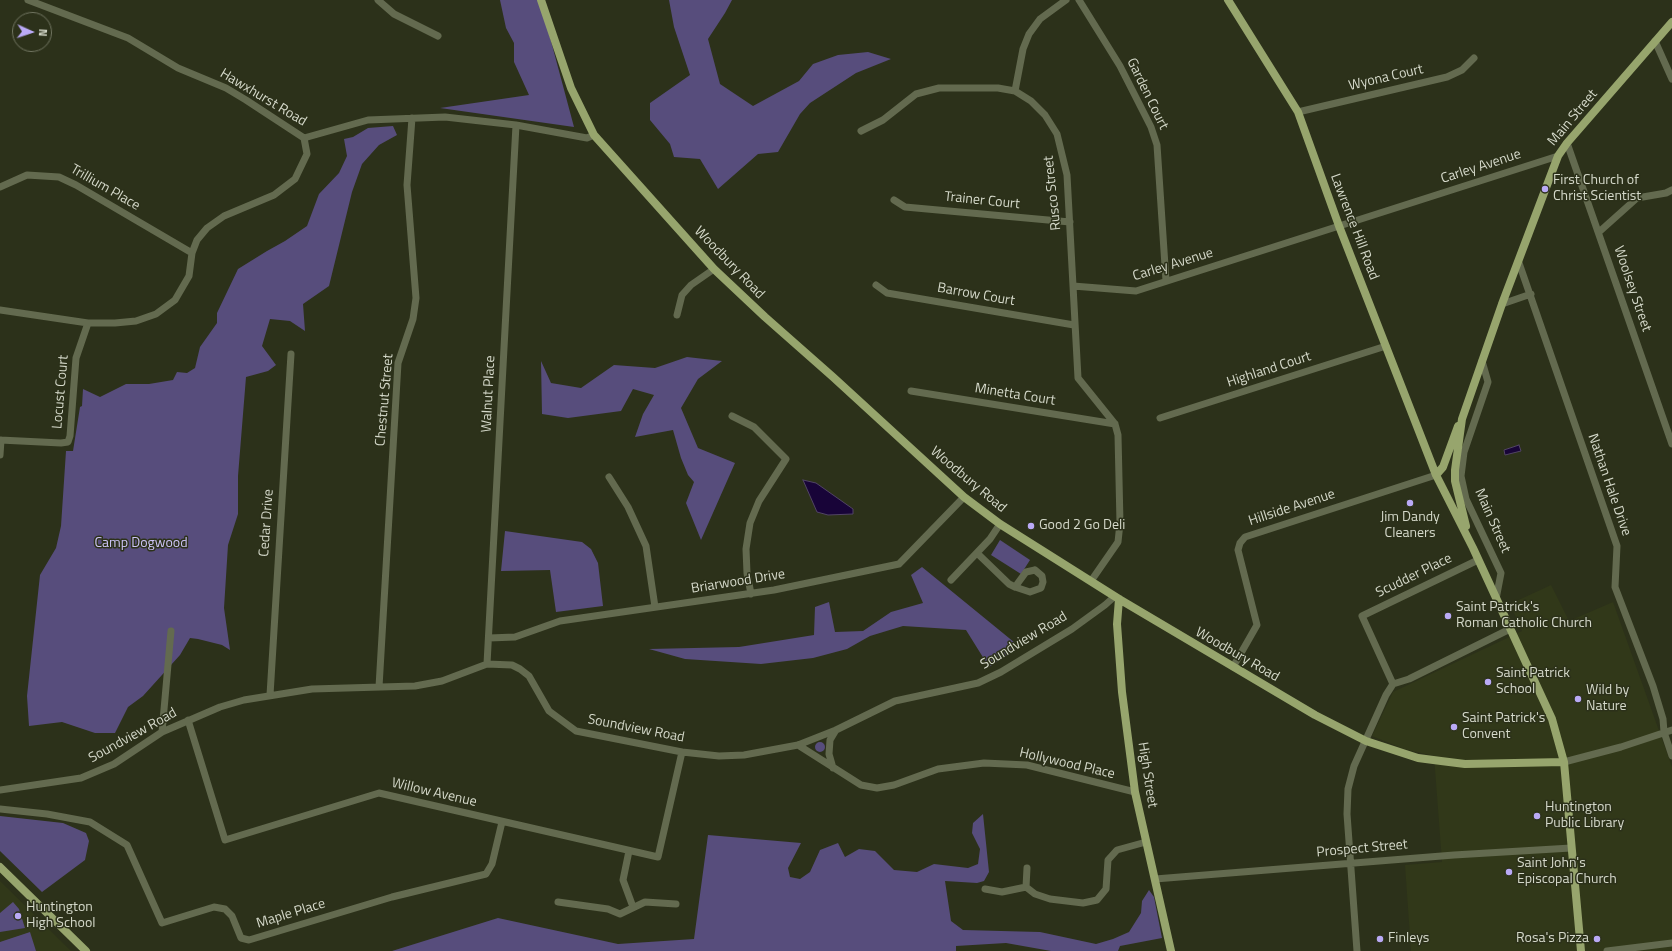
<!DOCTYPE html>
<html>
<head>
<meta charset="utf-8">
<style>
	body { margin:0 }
	#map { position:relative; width:1672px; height:951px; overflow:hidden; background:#2c311a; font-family:"Titillium Web",sans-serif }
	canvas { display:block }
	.north { position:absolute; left:12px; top:12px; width:40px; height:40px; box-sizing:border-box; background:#2c311a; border:1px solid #707460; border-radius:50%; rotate:93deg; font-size:11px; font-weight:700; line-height:16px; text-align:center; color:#d5d9ca }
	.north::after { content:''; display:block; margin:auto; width:14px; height:18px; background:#baaaf6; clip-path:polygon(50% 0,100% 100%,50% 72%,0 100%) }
</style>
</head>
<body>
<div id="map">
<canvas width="1672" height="951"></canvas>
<div class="north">N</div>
</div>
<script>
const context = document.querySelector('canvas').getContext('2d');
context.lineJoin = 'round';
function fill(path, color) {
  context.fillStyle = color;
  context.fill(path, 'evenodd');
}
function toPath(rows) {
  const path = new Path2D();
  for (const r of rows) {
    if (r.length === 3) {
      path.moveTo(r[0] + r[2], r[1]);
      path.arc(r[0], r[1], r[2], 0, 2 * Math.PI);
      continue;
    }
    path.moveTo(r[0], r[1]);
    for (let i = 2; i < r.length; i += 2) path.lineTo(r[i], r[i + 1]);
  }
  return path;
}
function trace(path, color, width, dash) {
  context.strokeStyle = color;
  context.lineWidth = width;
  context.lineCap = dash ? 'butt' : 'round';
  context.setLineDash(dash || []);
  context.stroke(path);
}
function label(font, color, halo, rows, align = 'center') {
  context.font = font + ' "Titillium Web",sans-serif';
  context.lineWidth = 3;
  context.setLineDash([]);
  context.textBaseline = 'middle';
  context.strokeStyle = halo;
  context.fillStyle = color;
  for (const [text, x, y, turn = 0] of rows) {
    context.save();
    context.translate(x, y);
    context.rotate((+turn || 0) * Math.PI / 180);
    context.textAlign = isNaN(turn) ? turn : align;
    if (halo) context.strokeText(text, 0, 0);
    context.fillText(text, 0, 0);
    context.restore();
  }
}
fill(toPath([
	[1551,585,1569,621,1613,602,1672,767,1672,951,1411,951,1405,865,1442,862,1434,756,1404,749,1372,736,1393,692,1522,631,1510,604],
	[0,881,71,951,0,951]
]), '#313819');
fill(toPath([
	[500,0,540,0,574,127,440,108,529,95,514,62,514,43,506,28],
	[669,0,732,0,725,13,708,39,720,84,753,106,799,81,813,64,838,55,868,52,891,59,856,73,810,103,800,114,778,152,758,154,718,189,700,159,674,157,670,144,650,120,650,103,690,75,674,27],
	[393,126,397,135,379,145,362,164,352,192,329,286,303,304,305,331,290,321,270,319,262,346,276,365,268,371,246,377,238,476,238,514,228,545,224,608,230,650,222,645,198,639,190,638,180,655,143,696,128,707,115,733,95,733,62,722,29,726,27,696,40,575,56,548,61,526,66,451,73,451,80,407,82,406,83,389,100,397,126,384,149,384,173,380,177,372,187,373,195,368,200,347,217,323,217,313,238,269,267,251,285,241,307,226,319,194,339,173,347,156,344,139,353,137,368,128],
	[687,357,722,361,698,379,681,408,698,448,735,463,701,540,686,503,694,482,688,475,681,458,673,430,635,437,643,414,654,395,633,389,621,411,568,418,542,414,541,361,551,383,581,388,614,365,655,368],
	[505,531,582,542,591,549,598,563,603,606,556,612,550,570,501,571],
	[1000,540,1030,560,1021,574,991,555],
	[922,567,1020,647,989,667,966,630,903,626,870,636,847,649,813,658,761,664,685,659,649,649,739,647,814,635,815,607,829,602,835,632,863,631,891,612,923,603,911,575],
	[820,747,5],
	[983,814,989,872,984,881,977,883,945,881,951,921,963,930,1040,932,1096,944,1113,939,1129,932,1141,913,1142,901,1149,890,1154,897,1162,938,1120,946,1118,951,1051,951,1006,943,956,946,956,951,392,951,498,918,618,944,694,939,708,835,801,843,788,868,790,877,800,879,810,872,820,850,838,843,845,857,859,849,875,851,894,870,917,872,934,864,968,868,978,864,980,849,972,833,973,823],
	[0,816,63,823,86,833,89,841,85,860,42,892,0,851],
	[13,902,19,909,25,928,0,932,0,913],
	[30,932,36,951,0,951,0,942]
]), '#574d7c');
const water = toPath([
	[1519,445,1521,451,1505,455,1504,450,1519,445],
	[803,480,816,483,853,509,853,514,828,515,817,512,803,480]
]);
fill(water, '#180438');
trace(water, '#514464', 1);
trace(toPath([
	[28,0,128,38,178,68,226,88,246,100,304,138,368,120,445,117,516,125,587,138,594,135],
	[378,0,394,14,438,36],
	[1079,0,1120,66,1151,127,1157,145,1166,281],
	[1655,41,1672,79],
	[1015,91,1023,49,1029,34,1040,19,1066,0],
	[1298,112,1447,77,1462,70,1474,58],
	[861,131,883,120,916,94,939,88,998,88,1015,91,1031,101,1045,115,1057,134,1067,175,1078,378,1115,424,1118,435,1120,523,1118,542,1091,581],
	[1567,143,1672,444],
	[0,187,27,175,59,177,76,185,192,253],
	[894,200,905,207,1070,222],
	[1599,232,1637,198,1666,193,1672,190],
	[1519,263,1617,546,1615,587,1653,686,1663,719,1664,732,1672,756],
	[876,285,887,293,1074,325],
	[1073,286,1136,291,1558,156],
	[1502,304,1531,294],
	[0,310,88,323,115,323,136,321,156,314,175,300,189,276,192,253,197,240,207,228,224,216,274,195,295,179,307,154,304,138],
	[677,315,682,295,691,285,714,269],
	[1482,361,1488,382,1464,452,1461,476,1466,499,1501,573,1496,599],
	[911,391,1115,424],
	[732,416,754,427,786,459,759,501,750,523,746,549,747,573,751,594],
	[1160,418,1386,346],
	[0,440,61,443,68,442,70,436,76,358,88,323],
	[0,455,1,440],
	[609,477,628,507,646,546,655,607],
	[977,553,1009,584,1015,587],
	[1035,570,1042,576,1043,582,1041,588,1030,592,1015,587,1026,572,1035,570],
	[951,580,990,539,1000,524],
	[489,638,515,637,560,621,774,590,899,564,964,497],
	[487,664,516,125],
	[1233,667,1257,625,1238,550,1240,543,1245,537,1436,475],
	[1393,684,1362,616,1478,560],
	[1393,684,1409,679,1510,629],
	[379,687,398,363,413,319,416,298,407,185,412,118],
	[270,695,291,354],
	[188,720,225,840,379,793,658,857,682,752],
	[162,732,171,631],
	[798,745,861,785,877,788,894,785,938,769,984,763,1027,765,1135,792],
	[1564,762,1621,747,1672,730],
	[833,768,829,754,830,740,836,730],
	[0,790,81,778,114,764,162,732,220,707,244,700,312,689,415,686,442,681,487,664,512,665,520,669,529,676,549,711,576,731,682,752,719,756,744,755,798,745,836,730,895,701,978,683,1001,672,1072,629,1105,605,1114,597],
	[0,809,47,814,90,822,127,845,162,923,214,907,225,909,232,916,241,938,249,940,392,897,486,874,492,864,502,822],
	[629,851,623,880,633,907],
	[1155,879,1454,855,1571,848],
	[1026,887,1035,894,1050,899,1083,903,1097,900,1106,889,1108,860,1117,850,1146,842],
	[1026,887,1027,868],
	[985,889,1002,892,1026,887],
	[558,902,608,909,620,914,645,902,676,904],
	[1357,951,1347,814,1348,789,1354,766,1386,695,1393,684],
	[1607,951,1672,943]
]), '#636a4f', 7);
trace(toPath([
	[541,0,571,88,594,135,714,269,765,317,833,377,964,497,1000,524,1119,599,1315,715,1366,741,1418,758,1441,761,1465,764,1564,762],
	[1228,0,1298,112,1339,226,1436,475,1473,548,1552,719,1564,762,1581,951],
	[1436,475,1443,467,1458,426],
	[1466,526,1455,481,1455,470,1462,419,1502,304,1558,156,1567,143,1672,22],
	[1119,599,1117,624,1122,692,1135,792,1171,951],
	[0,867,86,951]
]), '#97a56d', 8);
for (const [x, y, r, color] of [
	[1545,189,4,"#baaaf6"],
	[1410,503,4,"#baaaf6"],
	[1031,526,4,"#baaaf6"],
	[1448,616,4,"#baaaf6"],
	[1488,682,4,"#baaaf6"],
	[1578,699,4,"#baaaf6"],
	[1454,727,4,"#baaaf6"],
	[1537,816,4,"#baaaf6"],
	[1509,872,4,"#baaaf6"],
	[18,916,4,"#baaaf6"],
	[1380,939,4,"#baaaf6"],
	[1597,939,4,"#baaaf6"]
]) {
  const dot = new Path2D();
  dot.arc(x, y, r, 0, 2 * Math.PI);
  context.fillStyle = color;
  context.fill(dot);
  trace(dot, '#2c311a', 1.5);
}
label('14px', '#d5d9ca', '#2c311a', [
	["Wyona Court",1386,78,-13],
	["Garden Court",1147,94,64],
	["Hawxhurst Road",263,98,31],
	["Main Street",1573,118,-50],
	["Carley Avenue",1481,167,-18],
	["Trillium Place",105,188,30],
	["Rusco Street",1053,193,-96],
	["Trainer Court",982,201,6],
	["Lawrence Hill Road",1354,227,69],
	["Woodbury Road",729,263,46],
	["Carley Avenue",1173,265,-17],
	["Woolsey Street",1632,289,71],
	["Barrow Court",976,295,10],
	["Highland Court",1269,370,-18],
	["Locust Court",61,392,-85],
	["Walnut Place",489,394,-87],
	["Minetta Court",1015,395,9],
	["Chestnut Street",385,400,-85],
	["Woodbury Road",968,480,40],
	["Nathan Hale Drive",1609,485,71],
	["Hillside Avenue",1292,508,-18],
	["Main Street",1492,521,66],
	["Cedar Drive",267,523,-86],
	["Scudder Place",1414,576,-26],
	["Briarwood Drive",738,582,-9],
	["Soundview Road",1024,641,-31],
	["Woodbury Road",1237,655,30],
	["Soundview Road",636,729,11],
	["Soundview Road",133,736,-29],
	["Hollywood Place",1067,764,13],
	["High Street",1147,775,81],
	["Willow Avenue",434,793,13],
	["Prospect Street",1362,849,-5],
	["Maple Place",291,914,-17]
]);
label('14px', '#d5d9ca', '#2c311a', [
	["First Church of",1553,181],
	["Christ Scientist",1553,197],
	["Jim Dandy",1410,518,"center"],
	["Cleaners",1410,534,"center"],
	["Good 2 Go Deli",1039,526],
	["Saint Patrick's",1456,608],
	["Roman Catholic Church",1456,624],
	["Saint Patrick",1496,674],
	["School",1496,690],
	["Wild by",1586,691],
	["Nature",1586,707],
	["Saint Patrick's",1462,719],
	["Convent",1462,735],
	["Huntington",1545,808],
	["Public Library",1545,824],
	["Saint John's",1517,864],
	["Episcopal Church",1517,880],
	["Huntington",26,908],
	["High School",26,924],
	["Finleys",1388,939],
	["Rosa's Pizza",1589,939,"right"]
], 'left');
label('14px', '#cdc4f8', '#2c311a', [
	["Camp Dogwood",141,544]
]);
</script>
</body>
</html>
